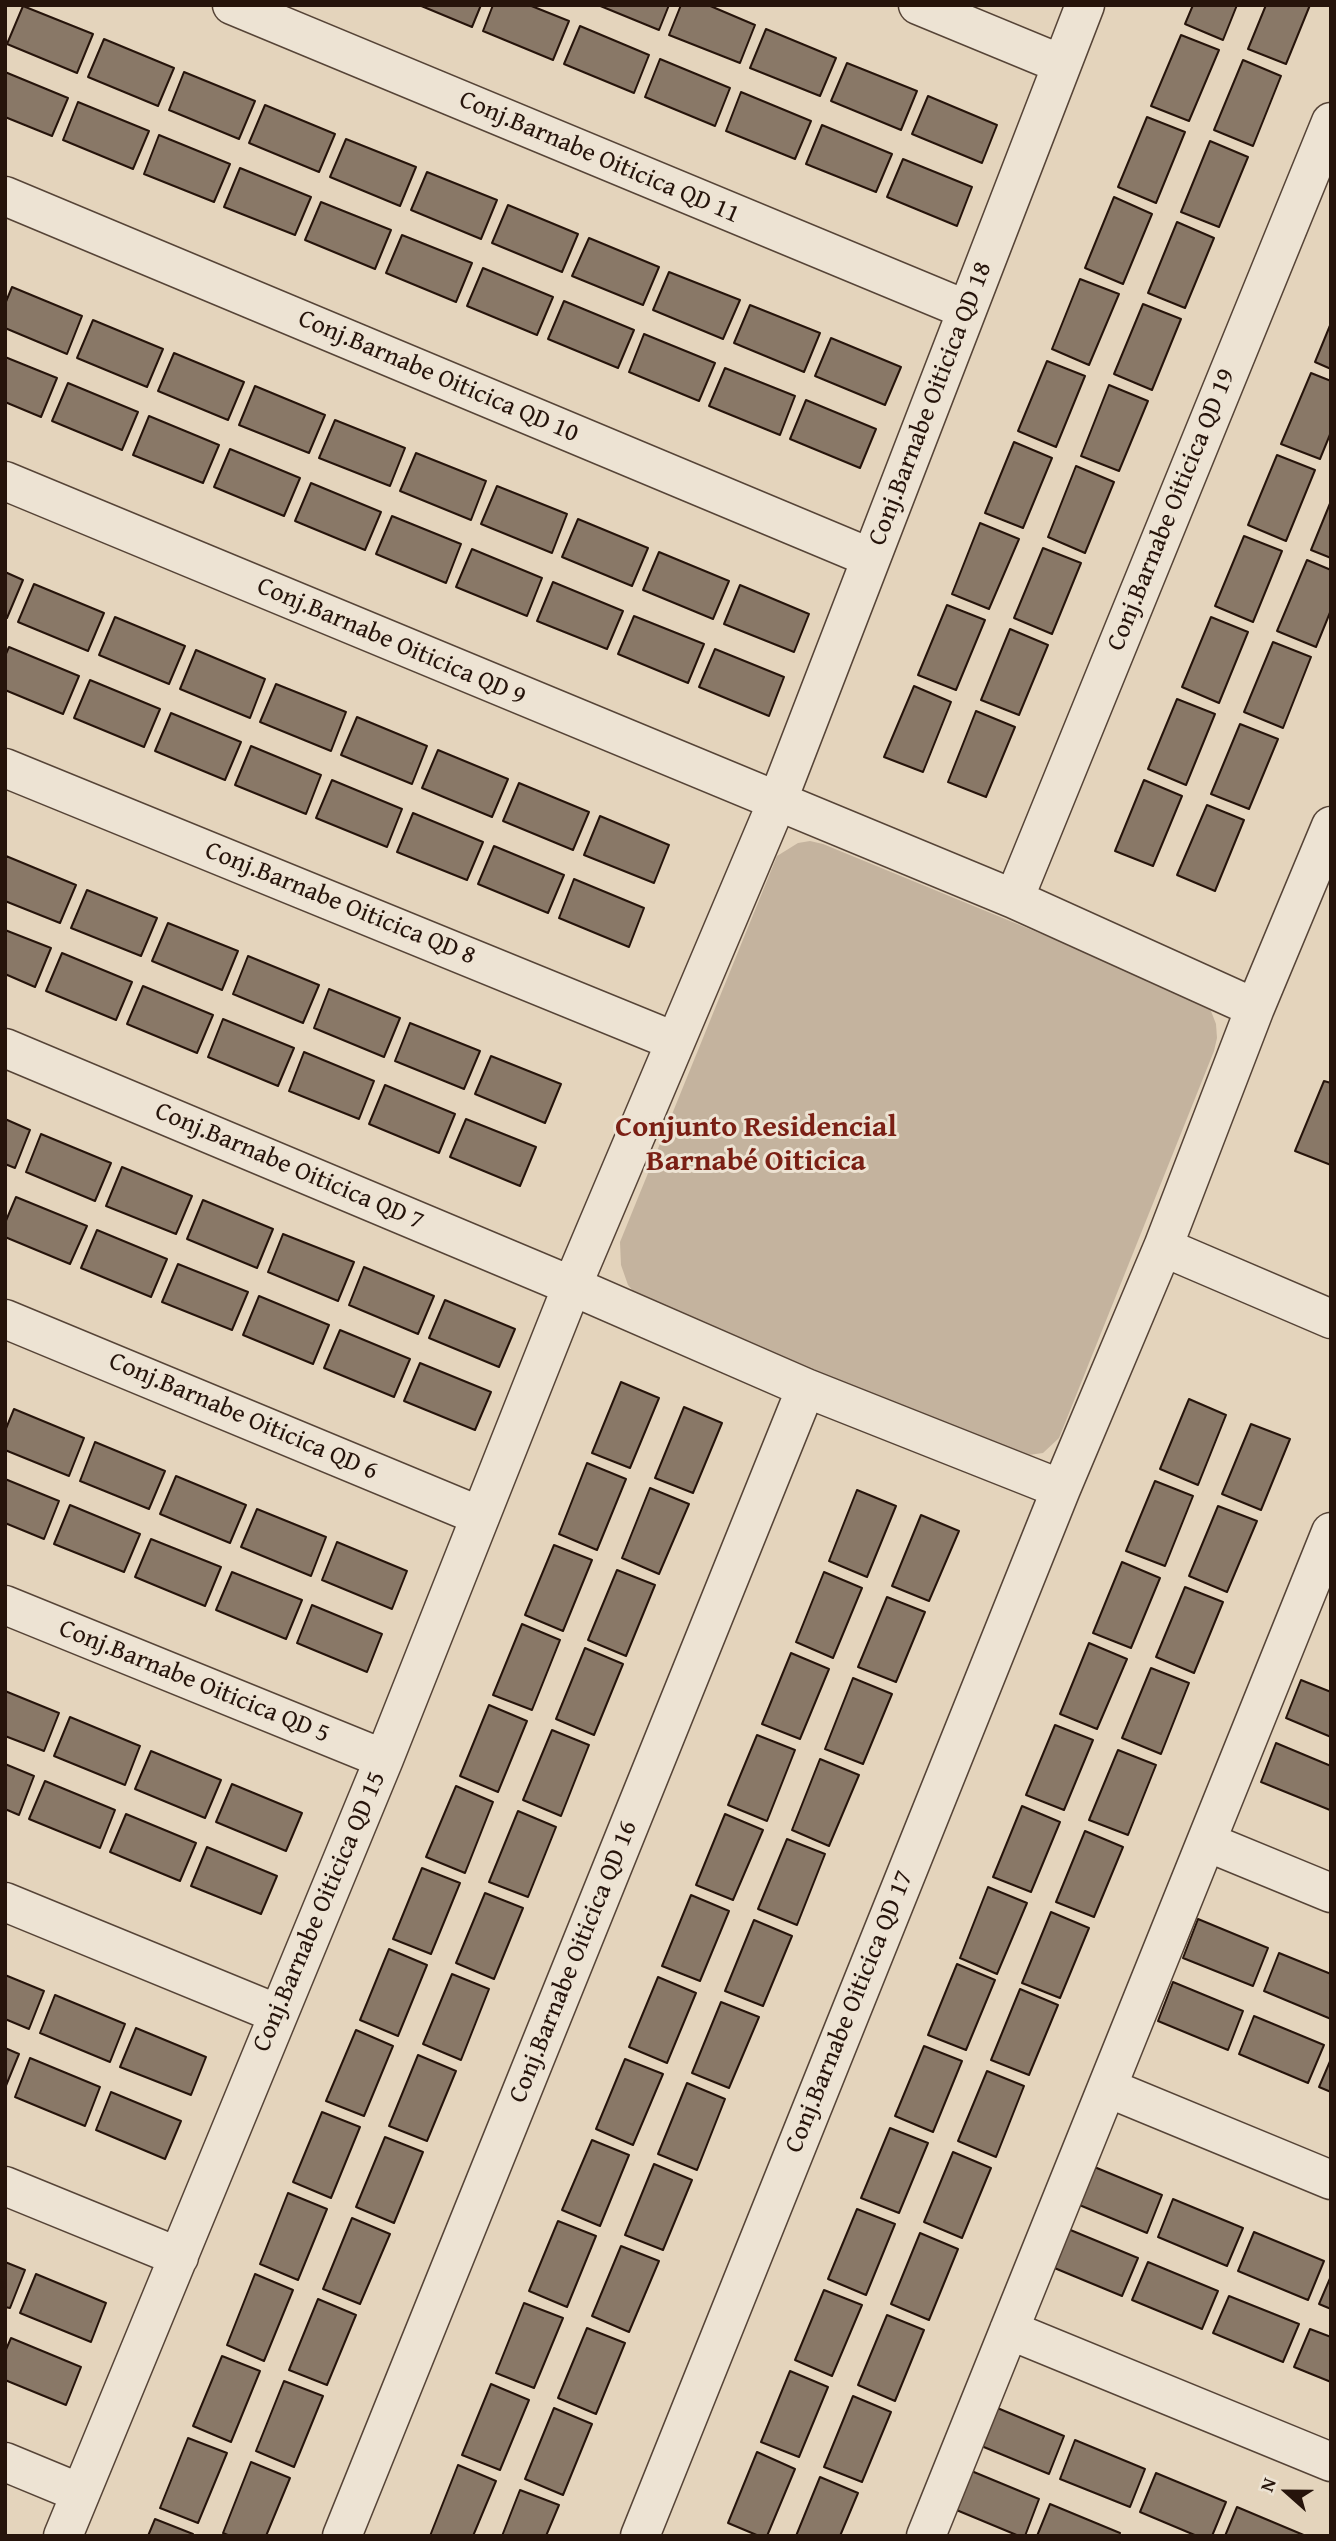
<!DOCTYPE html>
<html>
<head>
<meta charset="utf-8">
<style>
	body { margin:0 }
	#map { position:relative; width:1336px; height:2541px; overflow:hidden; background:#e4d4bc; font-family:"Gentium Book Plus",serif }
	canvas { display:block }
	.frame { position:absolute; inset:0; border:7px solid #26140b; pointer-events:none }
	.north { position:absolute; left:1252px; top:2457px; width:70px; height:70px; -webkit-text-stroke:5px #ede3d3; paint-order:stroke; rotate:291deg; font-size:19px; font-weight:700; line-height:28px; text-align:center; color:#26140b }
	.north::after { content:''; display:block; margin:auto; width:24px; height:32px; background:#26140b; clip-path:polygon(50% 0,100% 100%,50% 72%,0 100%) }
</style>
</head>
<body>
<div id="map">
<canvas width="1336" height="2541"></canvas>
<div class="frame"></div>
<div class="north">N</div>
</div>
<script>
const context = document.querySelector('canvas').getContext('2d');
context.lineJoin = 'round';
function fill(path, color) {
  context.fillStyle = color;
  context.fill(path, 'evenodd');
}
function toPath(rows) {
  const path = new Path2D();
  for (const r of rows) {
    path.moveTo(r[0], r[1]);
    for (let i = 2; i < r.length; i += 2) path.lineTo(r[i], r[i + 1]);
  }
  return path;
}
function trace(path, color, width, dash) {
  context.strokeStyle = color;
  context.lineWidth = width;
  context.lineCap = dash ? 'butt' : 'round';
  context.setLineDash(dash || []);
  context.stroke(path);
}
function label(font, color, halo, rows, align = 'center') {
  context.font = font + ' "Gentium Book Plus",serif';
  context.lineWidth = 6;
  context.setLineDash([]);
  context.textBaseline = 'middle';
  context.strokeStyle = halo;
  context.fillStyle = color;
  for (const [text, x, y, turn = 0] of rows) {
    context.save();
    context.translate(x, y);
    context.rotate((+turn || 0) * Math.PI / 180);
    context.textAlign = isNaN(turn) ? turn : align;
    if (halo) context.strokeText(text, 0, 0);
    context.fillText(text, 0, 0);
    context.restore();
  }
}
fill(toPath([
	[810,841,823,844,1202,1000,1211,1011,1216,1024,1217,1038,1214,1051,1059,1438,1043,1453,1021,1456,642,1302,628,1285,621,1265,620,1242,777,856,798,843]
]), '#c4b39e');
const building = toPath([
	[419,5,481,5,472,27,419,5],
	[493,5,529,5,569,21,553,60,483,31,493,5],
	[598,5,669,5,659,30,598,5],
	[681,5,708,5,755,25,740,63,669,35,681,5],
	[1193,5,1237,5,1223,40,1185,24,1193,5],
	[1266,5,1310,5,1286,64,1248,49,1266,5],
	[23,6,93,34,77,73,7,44,23,6],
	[580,26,649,55,634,93,564,64,580,26],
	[766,29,836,58,820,96,750,68,766,29],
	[1181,35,1219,50,1189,121,1151,106,1181,35],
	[104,39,174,68,158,106,88,77,104,39],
	[660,59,730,88,715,126,645,97,660,59],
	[1243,60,1281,76,1253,146,1214,130,1243,60],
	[847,63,917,91,901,130,831,101,847,63],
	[5,72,68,98,52,136,5,117,5,72],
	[184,72,255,101,239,139,169,110,184,72],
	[741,92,811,121,795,159,726,131,741,92],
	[928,96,997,125,982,163,912,134,928,96],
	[78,102,149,131,133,169,63,140,78,102],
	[265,105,335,134,319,172,249,143,265,105],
	[1147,117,1185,132,1156,203,1118,187,1147,117],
	[822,125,892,154,876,192,806,164,822,125],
	[159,135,230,164,214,202,144,174,159,135],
	[346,139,416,167,400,206,330,177,346,139],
	[1210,141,1248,157,1219,227,1181,212,1210,141],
	[903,159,972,187,957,226,887,197,903,159],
	[240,168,311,197,295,235,224,207,240,168],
	[427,172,497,200,481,239,411,210,427,172],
	[1114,197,1152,214,1123,284,1085,268,1114,197],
	[321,202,391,230,375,269,305,240,321,202],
	[508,205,578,234,562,272,492,243,508,205],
	[1177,222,1214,238,1185,308,1148,293,1177,222],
	[402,235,472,263,456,302,386,273,402,235],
	[589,238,659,267,643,305,572,276,589,238],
	[483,268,553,297,537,335,467,306,483,268],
	[669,272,740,300,723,339,653,310,669,272],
	[1080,279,1119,294,1089,365,1052,349,1080,279],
	[12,287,82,316,67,354,5,328,5,304,12,287],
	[564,301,634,330,618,368,548,339,564,301],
	[1143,304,1181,319,1152,390,1114,374,1143,304],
	[750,305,820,333,804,372,734,343,750,305],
	[93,320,163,349,147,387,77,358,93,320],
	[1331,323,1331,369,1315,362,1331,323],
	[644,334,715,363,699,401,629,372,644,334],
	[831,338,901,367,885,405,815,376,831,338],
	[174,353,244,382,228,420,158,391,174,353],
	[5,357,57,378,41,417,5,402,5,357],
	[1047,361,1085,376,1056,447,1018,431,1047,361],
	[725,368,795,396,780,435,709,406,725,368],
	[1311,373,1331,381,1331,432,1320,459,1281,444,1311,373],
	[68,383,138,412,122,450,52,421,68,383],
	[1109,385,1148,401,1119,471,1081,456,1109,385],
	[255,386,325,415,309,453,239,425,255,386],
	[806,400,876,429,860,468,790,439,806,400],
	[149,416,219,445,203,483,133,455,149,416],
	[335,420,405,448,390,486,319,458,335,420],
	[1014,442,1052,458,1023,528,985,513,1014,442],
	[230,449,300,478,284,516,214,487,230,449],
	[416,453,486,481,471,520,400,491,416,453],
	[1277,455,1315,470,1286,541,1248,525,1277,455],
	[1076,466,1114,482,1085,553,1048,537,1076,466],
	[311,483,381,512,365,550,295,521,311,483],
	[497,486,567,514,552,553,481,524,497,486],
	[1331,501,1331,558,1311,550,1331,501],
	[392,516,461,544,446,583,376,554,392,516],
	[578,519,648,548,632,586,562,557,578,519],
	[980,523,1019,539,989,609,952,594,980,523],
	[1244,536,1282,551,1253,622,1215,606,1244,536],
	[1043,548,1081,563,1052,634,1014,618,1043,548],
	[472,549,542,578,527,616,456,587,472,549],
	[659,552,729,581,713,619,643,590,659,552],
	[1307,560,1331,570,1331,610,1316,647,1277,631,1307,560],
	[5,572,23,580,7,618,5,617,5,572],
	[553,582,623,611,607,649,537,621,553,582],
	[34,584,104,613,88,651,18,622,34,584],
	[740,585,809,614,794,652,724,624,740,585],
	[947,605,985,620,956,690,918,675,947,605],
	[634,616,704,644,688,683,618,654,634,616],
	[115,617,185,646,169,684,99,655,115,617],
	[1211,617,1248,632,1219,703,1182,687,1211,617],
	[1010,629,1048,645,1019,715,981,700,1010,629],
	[1273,642,1311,657,1283,728,1244,712,1273,642],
	[9,647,79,676,63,714,5,690,5,656,9,647],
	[715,649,784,677,769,716,699,687,715,649],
	[196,650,265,679,250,718,180,689,196,650],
	[90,680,160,709,144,747,74,718,90,680],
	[276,684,346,712,331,751,260,722,276,684],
	[914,686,951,702,923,772,884,757,914,686],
	[1177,699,1215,714,1186,785,1148,769,1177,699],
	[976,711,1015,727,986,797,948,782,976,711],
	[171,713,241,742,225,780,155,751,171,713],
	[357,717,427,746,412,784,341,755,357,717],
	[1240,724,1278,739,1249,809,1211,794,1240,724],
	[251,746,321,775,306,814,235,785,251,746],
	[438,750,508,779,492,817,422,788,438,750],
	[332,780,402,809,387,847,316,818,332,780],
	[1144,780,1182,796,1153,866,1115,851,1144,780],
	[519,783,589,812,573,850,503,821,519,783],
	[1207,805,1244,820,1215,891,1177,875,1207,805],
	[413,813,483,842,467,880,397,852,413,813],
	[600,816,669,845,654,883,584,855,600,816],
	[494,846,564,875,548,913,478,884,494,846],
	[6,856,76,885,60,923,5,901,6,856],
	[574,879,644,908,629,947,559,918,574,879],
	[87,890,157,918,141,956,71,928,87,890],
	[168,923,238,951,222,990,152,961,168,923],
	[5,930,51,948,35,987,5,974,5,930],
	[62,953,132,982,116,1020,46,991,62,953],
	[248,956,319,985,303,1023,233,994,248,956],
	[143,986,213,1015,197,1053,127,1024,143,986],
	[329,989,400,1018,384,1057,314,1028,329,989],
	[223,1019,294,1048,278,1086,208,1057,223,1019],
	[410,1023,480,1051,464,1089,395,1061,410,1023],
	[304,1052,374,1081,359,1119,289,1091,304,1052],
	[491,1056,561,1084,545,1123,475,1094,491,1056],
	[1324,1081,1331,1083,1331,1165,1295,1151,1324,1081],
	[385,1085,455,1114,439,1153,369,1124,385,1085],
	[5,1119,30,1130,15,1168,5,1164,5,1119],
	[466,1119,536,1147,520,1186,450,1157,466,1119],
	[41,1134,111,1163,95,1201,26,1172,41,1134],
	[122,1167,192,1196,176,1234,106,1206,122,1167],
	[16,1197,87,1226,70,1264,5,1237,5,1223,16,1197],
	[203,1200,273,1229,257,1268,187,1239,203,1200],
	[97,1230,167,1259,151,1297,81,1268,97,1230],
	[283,1234,354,1262,338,1301,268,1272,283,1234],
	[178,1264,248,1292,232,1330,162,1302,178,1264],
	[364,1267,434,1296,418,1334,349,1305,364,1267],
	[259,1296,329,1325,313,1364,243,1335,259,1296],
	[445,1300,515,1329,499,1367,429,1338,445,1300],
	[340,1330,410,1359,394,1397,324,1368,340,1330],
	[420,1363,491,1392,475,1430,404,1401,420,1363],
	[621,1382,659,1398,630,1468,592,1453,621,1382],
	[1189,1399,1226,1415,1198,1485,1160,1469,1189,1399],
	[684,1407,722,1423,693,1493,655,1478,684,1407],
	[14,1409,84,1438,69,1476,5,1450,5,1431,14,1409],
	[1251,1424,1290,1439,1261,1510,1222,1494,1251,1424],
	[95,1442,165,1471,149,1509,80,1481,95,1442],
	[587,1463,626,1479,597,1550,559,1534,587,1463],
	[176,1476,246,1505,230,1543,160,1514,176,1476],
	[5,1479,59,1501,44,1539,5,1523,5,1479],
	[1155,1481,1193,1496,1165,1566,1126,1551,1155,1481],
	[650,1488,689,1504,659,1574,622,1558,650,1488],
	[857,1490,896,1506,867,1577,829,1561,857,1490],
	[70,1505,140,1534,124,1572,54,1544,70,1505],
	[1218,1506,1257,1521,1227,1592,1189,1576,1218,1506],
	[257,1509,326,1537,311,1576,241,1547,257,1509],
	[921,1515,959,1531,929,1601,892,1586,921,1515],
	[151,1539,221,1567,205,1606,135,1577,151,1539],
	[337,1542,407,1571,392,1609,322,1580,337,1542],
	[554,1545,592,1560,563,1631,525,1615,554,1545],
	[1122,1562,1160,1578,1131,1648,1093,1633,1122,1562],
	[617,1570,655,1585,626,1656,588,1640,617,1570],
	[232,1572,302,1600,286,1639,216,1610,232,1572],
	[824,1572,862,1588,833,1658,796,1642,824,1572],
	[1185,1587,1223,1602,1194,1673,1156,1657,1185,1587],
	[887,1597,925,1612,896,1682,858,1667,887,1597],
	[312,1605,382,1634,367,1672,297,1643,312,1605],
	[522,1624,560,1640,532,1710,493,1695,522,1624],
	[1089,1643,1127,1659,1097,1729,1060,1714,1089,1643],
	[585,1648,623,1664,594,1735,556,1719,585,1648],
	[791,1653,829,1669,800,1739,762,1724,791,1653],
	[1151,1668,1189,1683,1161,1754,1122,1738,1151,1668],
	[853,1678,892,1694,863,1764,825,1749,853,1678],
	[1301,1680,1331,1692,1331,1737,1286,1718,1301,1680],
	[5,1691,59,1713,44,1751,5,1736,5,1691],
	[489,1705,527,1721,498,1792,460,1776,489,1705],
	[70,1717,140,1746,125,1785,54,1756,70,1717],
	[1055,1725,1093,1740,1064,1810,1026,1795,1055,1725],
	[552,1730,589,1745,561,1816,523,1800,552,1730],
	[757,1735,795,1750,767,1821,728,1805,757,1735],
	[1276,1743,1331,1766,1330,1810,1261,1782,1276,1743],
	[1118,1750,1156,1765,1128,1835,1089,1820,1118,1750],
	[151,1751,221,1780,205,1818,135,1789,151,1751],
	[820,1759,859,1775,829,1846,792,1830,820,1759],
	[5,1764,34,1776,19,1815,5,1809,5,1764],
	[45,1781,115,1810,100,1848,29,1819,45,1781],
	[232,1784,302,1813,286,1851,216,1822,232,1784],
	[456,1786,493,1802,465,1873,426,1857,456,1786],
	[1022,1806,1060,1822,1031,1892,993,1877,1022,1806],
	[518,1811,556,1827,528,1897,489,1882,518,1811],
	[126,1814,196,1843,180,1881,110,1852,126,1814],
	[725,1814,763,1830,733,1900,696,1885,725,1814],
	[1085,1831,1123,1847,1094,1917,1056,1902,1085,1831],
	[787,1839,825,1854,797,1925,758,1909,787,1839],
	[207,1847,277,1876,261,1914,191,1886,207,1847],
	[422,1868,460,1883,431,1954,393,1939,422,1868],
	[988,1887,1027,1903,997,1974,960,1958,988,1887],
	[485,1893,523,1908,494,1979,456,1963,485,1893],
	[691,1895,729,1911,700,1981,662,1966,691,1895],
	[1051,1912,1089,1928,1060,1998,1022,1983,1051,1912],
	[1198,1919,1268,1948,1253,1986,1183,1958,1198,1919],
	[754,1920,792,1936,763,2006,725,1991,754,1920],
	[389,1949,427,1965,398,2036,360,2020,389,1949],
	[1279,1953,1331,1974,1331,2019,1264,1991,1279,1953],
	[957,1964,995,1980,966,2050,928,2035,957,1964],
	[452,1974,489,1989,461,2060,423,2044,452,1974],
	[5,1975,44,1991,29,2029,5,2019,5,1975],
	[658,1977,696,1993,667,2063,629,2047,658,1977],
	[1173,1982,1243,2011,1228,2050,1158,2021,1173,1982],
	[1020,1989,1058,2005,1029,2075,991,2060,1020,1989],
	[55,1995,125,2024,110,2062,40,2033,55,1995],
	[721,2002,759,2017,729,2088,692,2073,721,2002],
	[1254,2016,1324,2045,1308,2083,1239,2054,1254,2016],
	[136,2028,206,2057,191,2095,120,2067,136,2028],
	[356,2030,393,2046,364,2116,326,2101,356,2030],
	[924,2046,962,2061,933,2132,895,2116,924,2046],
	[5,2048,19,2054,5,2088,5,2048],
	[418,2055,456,2071,427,2141,389,2126,418,2055],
	[30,2058,100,2087,85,2126,15,2097,30,2058],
	[625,2059,663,2074,633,2145,596,2129,625,2059],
	[1331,2059,1331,2092,1319,2087,1331,2059],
	[987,2071,1024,2086,996,2157,958,2141,987,2071],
	[687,2083,725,2099,697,2170,658,2154,687,2083],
	[111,2092,181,2121,165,2159,96,2130,111,2092],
	[322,2112,360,2127,331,2198,293,2182,322,2112],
	[890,2128,928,2143,899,2213,861,2198,890,2128],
	[385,2137,423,2152,394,2223,356,2207,385,2137],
	[592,2140,629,2155,600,2226,562,2210,592,2140],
	[953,2152,991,2168,962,2238,924,2222,953,2152],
	[654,2164,692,2180,663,2250,625,2235,654,2164],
	[1092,2166,1162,2195,1147,2233,1077,2204,1092,2166],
	[288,2193,327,2209,298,2280,260,2264,288,2193],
	[1173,2199,1243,2228,1227,2266,1158,2237,1173,2199],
	[857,2209,895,2224,866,2295,828,2279,857,2209],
	[352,2218,390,2234,360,2304,323,2289,352,2218],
	[558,2221,596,2236,567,2307,529,2291,558,2221],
	[1068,2229,1138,2258,1122,2296,1052,2267,1068,2229],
	[1254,2232,1324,2261,1308,2300,1238,2271,1254,2232],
	[920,2233,958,2249,929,2320,891,2304,920,2233],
	[621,2246,659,2261,629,2332,592,2316,621,2246],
	[5,2262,25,2270,10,2308,5,2307,5,2262],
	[1148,2262,1218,2291,1202,2329,1132,2300,1148,2262],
	[36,2274,106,2303,91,2342,20,2313,36,2274],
	[255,2274,293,2290,264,2361,227,2345,255,2274],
	[1331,2276,1331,2309,1319,2304,1331,2276],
	[824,2290,862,2305,832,2376,795,2360,824,2290],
	[1229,2296,1299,2324,1283,2362,1213,2333,1229,2296],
	[318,2299,356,2315,327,2385,289,2370,318,2299],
	[524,2303,563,2318,534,2388,496,2373,524,2303],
	[887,2315,924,2330,895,2401,858,2385,887,2315],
	[587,2328,625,2343,596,2414,558,2398,587,2328],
	[1310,2329,1331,2337,1331,2382,1294,2367,1310,2329],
	[11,2338,81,2367,66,2405,5,2380,5,2352,11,2338],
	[222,2356,260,2371,231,2442,193,2426,222,2356],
	[790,2371,828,2387,799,2457,761,2442,790,2371],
	[284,2381,323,2396,294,2467,256,2451,284,2381],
	[491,2384,529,2400,500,2470,462,2455,491,2384],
	[853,2396,891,2412,862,2482,824,2467,853,2396],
	[995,2407,1064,2436,1049,2474,979,2445,995,2407],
	[554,2408,592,2424,563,2495,525,2479,554,2408],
	[188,2438,227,2453,198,2523,160,2508,188,2438],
	[1075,2440,1145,2469,1130,2507,1060,2479,1075,2440],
	[757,2452,795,2469,767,2536,759,2536,728,2523,757,2452],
	[251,2462,290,2478,266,2536,230,2536,223,2533,251,2462],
	[458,2465,496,2481,473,2536,430,2536,458,2465],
	[969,2470,1039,2499,1025,2536,1019,2536,954,2509,969,2470],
	[1156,2473,1226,2502,1212,2536,1197,2536,1140,2512,1156,2473],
	[820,2477,858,2493,840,2536,796,2536,820,2477],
	[520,2490,559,2505,546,2536,502,2536,520,2490],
	[1050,2504,1120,2533,1119,2536,1037,2536,1050,2504],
	[1237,2507,1306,2536,1225,2536,1237,2507],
	[155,2519,193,2534,192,2536,148,2536,155,2519]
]);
fill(building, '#897867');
trace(building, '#26140b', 2);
const minor = toPath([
	[232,5,967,310],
	[918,5,1061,64],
	[5,196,871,558],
	[5,481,1014,899,1255,1008],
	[5,768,674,1041],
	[1014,899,1331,122],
	[5,1048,572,1286,806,1388,1061,1489],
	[1163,1247,1331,1319],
	[5,1319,480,1516],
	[5,1605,384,1759],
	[1207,1842,1331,1893],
	[5,1902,278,2014],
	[1108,2088,1331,2180],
	[5,2186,179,2257],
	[1009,2330,1331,2462],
	[5,2462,80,2493],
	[63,2536,384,1759,572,1286,777,802,1085,5],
	[342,2536,806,1388],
	[640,2536,1061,1489,1163,1247,1255,1008,1331,826],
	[926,2536,1331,1532]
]);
trace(minor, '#564437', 41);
trace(minor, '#ede3d3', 38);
label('26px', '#26140b', '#ede3d3', [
	["Conj.Barnabe Oiticica QD 11",599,158,23],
	["Conj.Barnabe Oiticica QD 10",438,377,23],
	["Conj.Barnabe Oiticica QD 18",931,404,-69],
	["Conj.Barnabe Oiticica QD 19",1172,510,-68],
	["Conj.Barnabe Oiticica QD 9",391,642,23],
	["Conj.Barnabe Oiticica QD 8",340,904,22],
	["Conj.Barnabe Oiticica QD 7",289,1167,23],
	["Conj.Barnabe Oiticica QD 6",243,1417,23],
	["Conj.Barnabe Oiticica QD 5",194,1682,22],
	["Conj.Barnabe Oiticica QD 15",320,1912,-67],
	["Conj.Barnabe Oiticica QD 16",574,1962,-68],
	["Conj.Barnabe Oiticica QD 17",850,2012,-68]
]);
label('bold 30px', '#7a1f14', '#ede3d3', [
	["Conjunto Residencial",756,1128],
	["Barnabé Oiticica",756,1162]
]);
</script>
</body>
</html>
